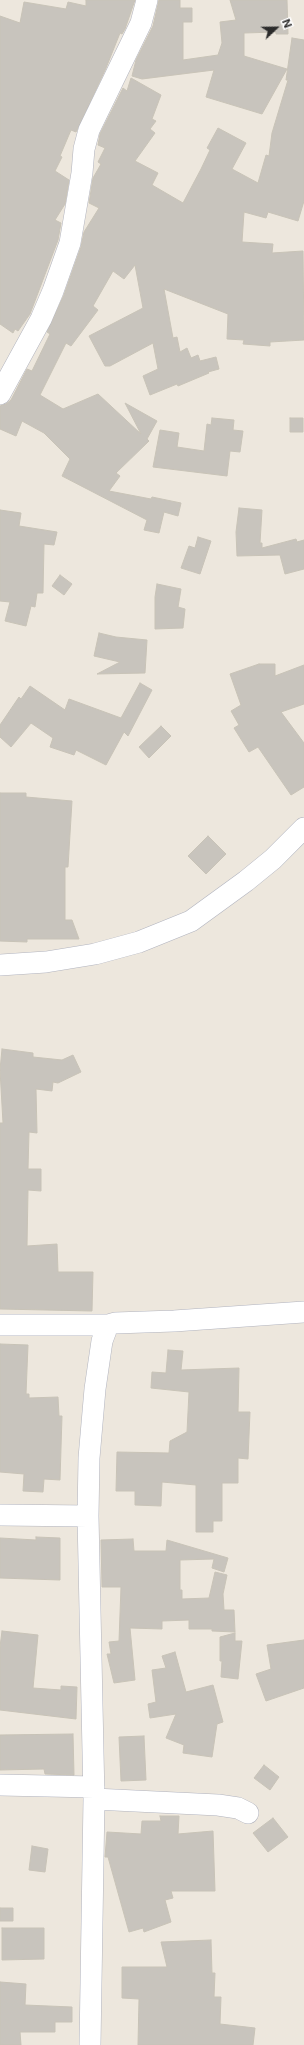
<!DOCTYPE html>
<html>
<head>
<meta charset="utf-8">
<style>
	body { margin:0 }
	#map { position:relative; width:304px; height:2045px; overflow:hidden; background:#ede7dd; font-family:Inter,sans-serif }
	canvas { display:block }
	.north { position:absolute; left:256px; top:8px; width:40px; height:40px; -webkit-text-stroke:3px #fff; paint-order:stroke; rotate:68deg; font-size:11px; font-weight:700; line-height:16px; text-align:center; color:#2b2b2b }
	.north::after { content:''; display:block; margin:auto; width:14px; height:18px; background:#2b2b2b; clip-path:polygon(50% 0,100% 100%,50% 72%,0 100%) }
</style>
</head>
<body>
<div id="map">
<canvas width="304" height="2045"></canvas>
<div class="north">N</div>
</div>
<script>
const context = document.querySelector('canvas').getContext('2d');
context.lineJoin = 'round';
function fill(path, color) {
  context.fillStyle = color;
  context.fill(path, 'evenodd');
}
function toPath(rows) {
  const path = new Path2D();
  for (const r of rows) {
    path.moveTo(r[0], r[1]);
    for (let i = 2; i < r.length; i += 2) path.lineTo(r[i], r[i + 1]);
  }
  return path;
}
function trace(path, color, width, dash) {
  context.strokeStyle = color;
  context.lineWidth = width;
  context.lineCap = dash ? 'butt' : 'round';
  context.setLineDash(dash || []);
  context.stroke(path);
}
const building = toPath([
	[86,0,135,0,125,29,122,34,120,33,106,68,76,132,71,130,60,156,62,157,55,171,69,180,65,204,55,220,61,223,58,240,30,314,18,331,15,329,13,333,0,324,0,16,20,23,24,2,66,9,68,2,86,6,86,0],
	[159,0,180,0,180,8,192,8,192,22,183,22,183,60,218,55,222,43,220,22,236,20,230,0,287,0,288,34,276,34,276,32,244,33,244,56,287,69,262,114,206,97,214,70,142,79,132,76,136,60,153,26,159,0],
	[292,38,304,40,304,201,298,221,268,212,266,218,244,212,242,242,273,244,272,253,303,251,304,340,270,342,270,346,243,344,244,340,227,339,228,314,164,289,173,338,177,337,180,352,187,348,191,358,198,355,200,361,216,357,219,369,208,372,209,373,178,386,177,384,150,395,143,376,158,369,153,343,110,366,105,366,89,336,143,308,135,265,124,279,113,271,93,306,98,310,71,346,66,343,40,395,63,409,98,394,141,434,125,403,157,421,147,439,149,441,116,473,120,476,109,491,151,499,152,497,181,503,178,516,164,512,159,533,144,530,147,520,62,476,70,459,44,433,22,421,16,436,0,429,0,406,6,404,11,400,27,369,32,371,50,334,47,332,64,295,81,247,84,232,99,208,89,203,93,178,101,164,98,162,105,148,98,145,100,134,123,88,127,91,131,78,161,95,152,119,156,121,150,129,155,133,135,161,158,173,152,185,183,203,201,169,210,150,207,148,218,128,246,143,232,169,258,183,266,155,269,156,272,133,288,80,286,80,292,38],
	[212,418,234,420,233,430,243,431,240,452,230,451,227,476,153,467,160,430,179,433,177,447,204,451,207,424,211,425,212,418],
	[290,418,303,418,303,432,290,432,290,418],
	[239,508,262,510,260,543,262,543,262,548,296,539,297,542,304,540,304,569,285,574,280,555,237,556,236,532,239,508],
	[0,510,21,513,19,526,57,532,54,545,44,544,43,593,37,593,35,607,31,606,26,626,5,621,10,602,0,601,0,510],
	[198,537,211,541,200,574,181,568,189,546,195,548,198,537],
	[60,575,72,584,64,595,52,586,60,575],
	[157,584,181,589,178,607,185,609,183,628,155,629,155,597,157,584],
	[99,633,116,637,147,640,145,673,97,674,120,662,94,656,99,633],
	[259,664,275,664,275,676,304,665,304,704,281,712,304,743,304,787,291,795,258,747,249,752,234,728,239,725,231,711,241,705,230,674,259,664],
	[140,683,152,690,128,736,124,732,106,765,76,750,74,755,50,747,53,738,31,723,11,747,0,737,0,725,19,697,21,699,30,686,65,710,69,699,121,718,140,683],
	[161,726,171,736,149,758,139,747,161,726],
	[0,793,26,793,26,797,72,801,68,867,65,867,65,920,72,920,79,939,27,939,27,942,0,941,0,793],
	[208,836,226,854,206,874,188,856,208,836],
	[2,1049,33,1053,33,1057,62,1060,73,1055,81,1072,58,1083,53,1082,52,1091,36,1089,37,1133,29,1132,28,1169,41,1169,41,1191,28,1190,27,1246,57,1244,58,1272,93,1272,92,1311,0,1309,0,1123,3,1123,0,1070,2,1049],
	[0,1344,28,1345,26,1394,29,1394,29,1398,58,1397,59,1416,62,1416,60,1480,44,1479,43,1492,23,1491,24,1474,0,1472,0,1344],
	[168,1350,183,1351,181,1370,239,1368,238,1412,250,1412,248,1459,238,1458,238,1483,222,1483,222,1521,213,1521,213,1532,196,1532,196,1485,162,1482,161,1506,135,1505,135,1491,116,1491,117,1452,169,1453,170,1441,187,1432,189,1392,151,1388,152,1372,166,1373,168,1350],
	[36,1537,60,1538,60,1580,0,1578,0,1538,36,1540,36,1537],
	[133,1539,134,1551,166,1551,167,1540,228,1558,224,1572,212,1568,214,1559,180,1560,180,1590,182,1590,182,1599,209,1598,215,1572,227,1575,223,1594,224,1610,234,1610,235,1632,212,1631,212,1629,189,1629,189,1620,162,1621,162,1629,130,1628,135,1680,114,1683,107,1654,111,1654,109,1642,119,1641,121,1587,102,1587,101,1540,133,1539],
	[2,1631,38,1635,33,1688,61,1690,61,1686,77,1687,76,1719,0,1710,0,1647,2,1631],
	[235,1633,235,1641,242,1641,238,1679,221,1677,222,1661,220,1661,220,1637,235,1633],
	[304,1640,304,1688,266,1701,256,1674,271,1669,267,1645,304,1640],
	[175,1652,186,1692,213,1685,223,1722,217,1724,212,1757,183,1753,184,1745,166,1738,176,1714,150,1718,148,1704,156,1702,152,1670,166,1668,162,1656,175,1652],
	[73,1734,74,1775,45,1774,44,1769,0,1770,0,1735,73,1734],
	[144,1736,146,1780,121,1781,119,1737,144,1736],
	[264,1765,279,1777,270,1790,254,1778,264,1765],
	[160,1816,179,1816,178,1834,213,1831,215,1891,171,1891,173,1898,165,1900,171,1922,144,1932,143,1928,129,1932,108,1857,105,1857,107,1832,141,1834,142,1821,161,1821,160,1816],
	[273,1818,288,1837,268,1852,253,1833,273,1818],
	[32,1846,48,1849,45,1872,29,1870,32,1846],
	[0,1908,13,1908,13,1921,0,1921,0,1908],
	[2,1928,44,1928,44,1959,2,1960,2,1928],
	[211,1940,212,1973,215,1973,214,1997,221,1997,220,2024,255,2028,253,2045,138,2045,139,1999,122,1998,122,1967,167,1967,161,1942,211,1940],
	[0,1982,26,1984,25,2005,72,2007,72,2022,55,2022,55,2032,20,2032,21,2045,0,2045,0,1982]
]);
fill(building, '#c8c4bd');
trace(building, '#c8c3b7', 1);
const minor = toPath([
	[0,394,41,319,53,291,70,243,82,173,84,149,89,130,141,23,147,0],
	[0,965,46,962,95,954,139,942,191,921,246,881,273,859,304,828],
	[0,1325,108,1325],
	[0,1515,88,1516],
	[0,1785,94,1787],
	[94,1799,218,1805,238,1808,248,1813],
	[90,2045,94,1799,88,1516,89,1458,95,1389,102,1341,108,1325,115,1323,174,1321,304,1312]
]);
trace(minor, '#b1b3be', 22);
trace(minor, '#fff', 21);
</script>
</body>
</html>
